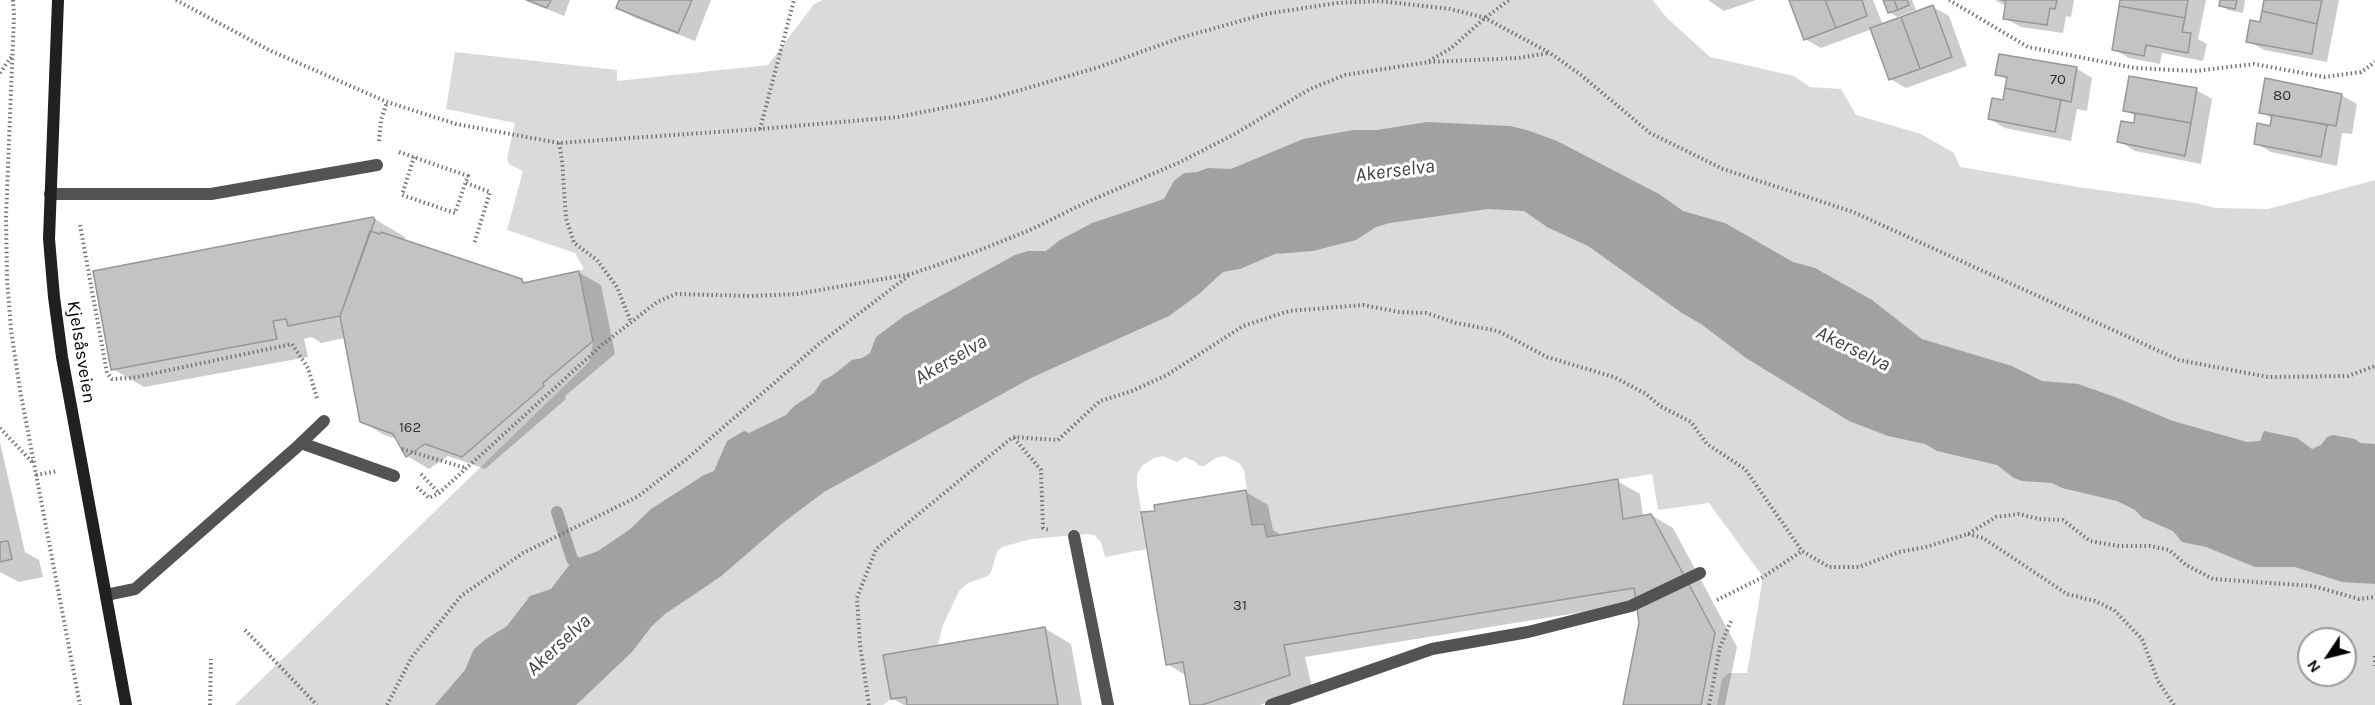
<!DOCTYPE html>
<html>
<head>
<meta charset="utf-8">
<style>
	body { margin:0 }
	#map { position:relative; width:2375px; height:705px; overflow:hidden; background:#fff; font-family:Karla,sans-serif }
	canvas { display:block }
	.north { position:absolute; left:2297px; top:627px; width:60px; height:60px; box-sizing:border-box; background:#fff; border:2px solid #999; border-radius:50%; rotate:235deg; font-size:16px; font-weight:700; line-height:24px; text-align:center; color:#000 }
	.north::after { content:''; display:block; margin:auto; width:21px; height:27px; background:#000; clip-path:polygon(50% 0,100% 100%,50% 72%,0 100%) }
</style>
</head>
<body>
<div id="map">
<canvas width="2375" height="705"></canvas>
<div class="north">N</div>
</div>
<script>
const context = document.querySelector('canvas').getContext('2d');
context.lineJoin = 'round';
function fill(path, color) {
  context.fillStyle = color;
  context.fill(path, 'evenodd');
}
function toPath(rows) {
  const path = new Path2D();
  for (const r of rows) {
    path.moveTo(r[0], r[1]);
    for (let i = 2; i < r.length; i += 2) path.lineTo(r[i], r[i + 1]);
  }
  return path;
}
function trace(path, color, width, dash) {
  context.strokeStyle = color;
  context.lineWidth = width;
  context.lineCap = dash ? 'butt' : 'round';
  context.setLineDash(dash || []);
  context.stroke(path);
}
function label(font, color, halo, rows, align = 'center') {
  context.font = font + ' Karla,sans-serif';
  context.lineWidth = 6;
  context.setLineDash([]);
  context.textBaseline = 'middle';
  context.strokeStyle = halo;
  context.fillStyle = color;
  for (const [text, x, y, turn = 0] of rows) {
    context.save();
    context.translate(x, y);
    context.rotate((+turn || 0) * Math.PI / 180);
    context.textAlign = isNaN(turn) ? turn : align;
    if (halo) context.strokeText(text, 0, 0);
    context.fillText(text, 0, 0);
    context.restore();
  }
}
fill(toPath([
	[823,0,1653,0,1666,17,1710,57,1794,76,1810,87,1841,89,1856,115,1921,134,1954,153,1960,167,2078,187,2195,203,2215,208,2268,209,2375,180,2375,705,1717,705,1722,679,1729,673,1747,673,1763,577,1709,503,1658,510,1652,474,1267,537,1264,524,1252,525,1244,470,1239,463,1224,456,1216,458,1204,466,1199,466,1196,462,1185,457,1177,462,1163,456,1154,458,1142,466,1137,474,1137,485,1147,549,1105,557,1101,542,1094,535,1087,534,1031,539,1002,547,997,552,991,572,988,576,968,583,959,591,943,625,938,645,883,655,891,699,883,705,235,705,590,361,593,341,579,271,584,269,575,253,507,230,523,171,509,164,507,158,515,123,446,109,455,52,617,70,617,81,768,65,814,4],
	[2309,639,2345,639,2345,675,2309,675]
]), '#dadada');
fill(toPath([
	[1427,122,1510,126,1527,130,1557,141,1659,194,1683,211,1725,223,1793,262,1815,268,1872,300,1922,339,2012,366,2042,381,2078,384,2115,397,2173,421,2247,442,2260,441,2264,431,2297,438,2312,449,2321,445,2327,437,2333,435,2355,439,2360,443,2375,444,2375,584,2342,582,2295,567,2255,567,2206,547,2182,542,2173,531,2143,518,2135,510,2117,501,2062,488,2052,483,2022,481,2014,478,1997,465,1937,451,1925,444,1888,436,1849,421,1746,358,1701,324,1682,313,1588,246,1547,227,1524,211,1488,209,1390,223,1376,227,1356,240,1313,251,1275,254,1240,269,1223,272,1199,294,1169,316,1033,377,824,492,784,522,720,577,665,614,651,627,632,652,576,705,435,705,465,670,474,649,486,639,507,626,530,596,551,589,573,560,598,551,629,530,651,509,704,475,714,471,727,441,744,431,749,433,786,415,794,406,814,393,822,381,833,375,852,360,862,358,870,353,876,337,904,316,1015,255,1028,251,1046,251,1060,240,1092,223,1164,199,1174,181,1184,173,1197,172,1208,168,1231,169,1303,139,1353,130,1377,130]
]), '#a1a1a1');
fill(toPath([
	[524,0,570,0,564,16],
	[621,0,711,0,695,41,633,17,618,8],
	[1708,0,1756,0,1724,11],
	[1790,0,1873,0,1883,25,1933,7,1949,16,1967,66,1906,88,1890,79,1872,29,1821,48,1805,39],
	[1884,0,1912,0,1916,10,1897,17,1889,12],
	[1995,0,2074,0,2071,17,2066,16,2063,33,2021,27,2005,18,2007,7],
	[2122,0,2206,0,2198,39,2207,44,2203,61,2162,53,2160,64,2129,58,2113,49],
	[2221,0,2245,0,2243,13,2228,10,2220,5],
	[2263,0,2339,0,2327,62,2264,50,2248,41,2261,24,2266,1],
	[2076,68,2092,78,2087,111,2077,109,2071,141,2005,128,1989,119,2004,102,2008,80,1997,74],
	[2196,90,2212,99,2201,164,2135,151,2119,141,2135,125,2136,116,2125,110],
	[2341,95,2357,104,2352,134,2342,133,2337,166,2271,152,2255,143,2271,127,2273,119,2261,112],
	[373,218,405,237,405,242,528,284,578,272,601,285,615,354,565,396,566,399,485,469,448,456,429,469,407,456,398,439,384,435,361,421,345,338,321,343,312,337,304,339,308,357,144,387,113,369],
	[0,442,25,552,39,560,43,577,19,582,0,572],
	[1617,481,1640,494,1643,517,1651,515,1673,528,1737,647,1725,705,1625,705,1641,623,1638,603,1305,657,1312,687,1260,705,1192,705,1187,676,1167,664,1246,492,1268,505,1273,530,1283,536],
	[1044,628,1071,644,1082,705,904,705,893,699]
]), '#0003');
trace(toPath([
	[557,512,572,559,583,570]
]), '#a1a1a1', 12);
const building = toPath([
	[527,0,551,0,547,8,527,0],
	[619,0,692,0,678,33,616,8,619,0],
	[1789,0,1825,0,1836,28,1804,40,1789,0],
	[1825,0,1862,0,1867,16,1836,28,1825,0],
	[1883,0,1894,0,1898,10,1888,13,1883,0],
	[1894,0,1907,0,1909,5,1898,10,1894,0],
	[2001,0,2057,0,2055,9,2050,8,2047,25,2003,19,2006,1,2001,0],
	[2120,0,2188,0,2185,18,2119,6,2120,0],
	[2220,0,2237,0,2235,9,2219,6,2220,0],
	[2264,0,2322,0,2317,24,2262,11,2264,0],
	[1933,5,1952,57,1920,69,1901,17,1933,5],
	[2119,6,2185,18,2182,32,2191,33,2188,53,2146,45,2144,56,2112,50,2119,6],
	[2262,11,2317,24,2312,54,2246,42,2250,20,2260,22,2262,11],
	[1901,17,1920,69,1889,80,1870,28,1901,17],
	[1999,54,2077,67,2071,102,2005,88,2007,77,1995,75,1999,54],
	[2129,76,2197,88,2191,123,2123,111,2129,76],
	[2265,78,2342,94,2336,126,2259,113,2265,78],
	[2005,88,2061,100,2055,132,1988,119,1992,98,2003,100,2005,88],
	[2135,113,2191,123,2185,156,2117,142,2121,121,2134,123,2135,113],
	[2272,115,2327,125,2321,157,2254,144,2257,123,2270,126,2272,115],
	[373,217,375,220,340,316,288,326,286,319,273,321,277,339,111,370,93,271,373,217],
	[370,231,380,234,381,232,522,279,523,283,579,271,593,341,543,383,544,386,462,457,425,444,406,457,393,434,360,422,340,316,370,231],
	[1618,479,1623,519,1651,514,1715,633,1701,705,1623,705,1639,623,1634,588,1284,645,1290,675,1202,705,1190,705,1183,662,1166,665,1141,512,1155,511,1154,505,1246,490,1252,525,1264,524,1267,537,1618,479],
	[8,541,12,559,0,562,0,542,8,541],
	[1045,627,1058,705,907,705,906,697,891,699,883,655,1045,627]
]);
fill(building, '#c3c3c3');
trace(building, '#979797', 1.5);
trace(toPath([
	[13,0,14,15,6,218,7,278,11,330,20,390,80,705],
	[176,0,269,50,387,102,456,124,559,143,760,129,898,117,993,98,1096,68,1180,38,1265,14,1337,3,1379,1,1450,9,1485,18,1550,53,1581,75,1650,133,1723,169,1853,212,2179,360,2268,377,2348,376,2375,366],
	[1949,0,2028,47,2135,68,2195,71,2254,64,2324,77,2361,72,2375,62],
	[1429,61,1450,49,1485,18,1509,0],
	[0,73,12,56],
	[760,129,794,0],
	[379,141,381,120,387,102],
	[559,143,562,160,566,218,574,243,597,260,617,287,630,320],
	[399,152,468,176,455,213,402,195,414,157],
	[466,183,490,192,474,244],
	[80,225,107,373,112,379,132,378,292,344,308,368,317,398],
	[0,428,34,464],
	[1014,438,1041,470,1043,528,1049,530],
	[402,449,466,468],
	[421,474,439,493],
	[36,475,58,471],
	[417,487,429,498,439,493,602,345,657,302,676,294,750,296,797,294,911,274,975,252,1030,230,1087,202,1178,163,1233,135,1310,89,1345,75,1429,62,1518,58,1549,53],
	[1968,534,1983,538,2067,594,2095,601,2114,610,2142,639,2158,681,2174,705],
	[1717,600,1763,577,1802,551],
	[245,630,317,705],
	[2375,656,2375,666],
	[210,705,211,659],
	[387,705,412,657,461,596,523,553,637,497,688,458,819,344,911,274],
	[869,705,860,645,857,598,876,549,976,467,1013,437,1058,440,1100,401,1132,391,1167,375,1243,326,1289,311,1363,305,1399,312,1426,313,1456,323,1498,331,1547,357,1614,377,1646,394,1660,406,1691,422,1707,444,1745,469,1802,551,1829,567,1859,567,1899,552,1926,547,1968,534,1996,517,2019,514,2039,519,2063,520,2090,541,2119,546,2150,546,2169,550,2186,565,2213,579,2313,586,2359,599,2375,597],
	[1709,705,1720,647,1731,621]
]), '#757575', 4, [1.5, 3]);
trace(toPath([
	[50,194,211,194,377,165],
	[301,443,394,476],
	[1074,536,1108,705],
	[106,595,135,589,297,447,324,421],
	[1271,705,1432,649,1528,632,1631,606,1700,573]
]), '#535353', 12);
trace(toPath([
	[58,0,49,239,54,297,62,357,126,705]
]), '#202020', 12);
label('15px', '#313131', null, [
	["70",2058,80],
	["80",2282,96],
	["162",410,428],
	["31",1240,606]
]);
label('18px', '#000', '#fff', [
	["Kjelsåsveien",81,352,81]
]);
label('italic 20px', '#424242', '#fff', [
	["Akerselva",1395,171,-7],
	["Akerselva",1853,349,26],
	["Akerselva",951,360,-30],
	["Akerselva",559,645,-43]
]);
</script>
</body>
</html>
